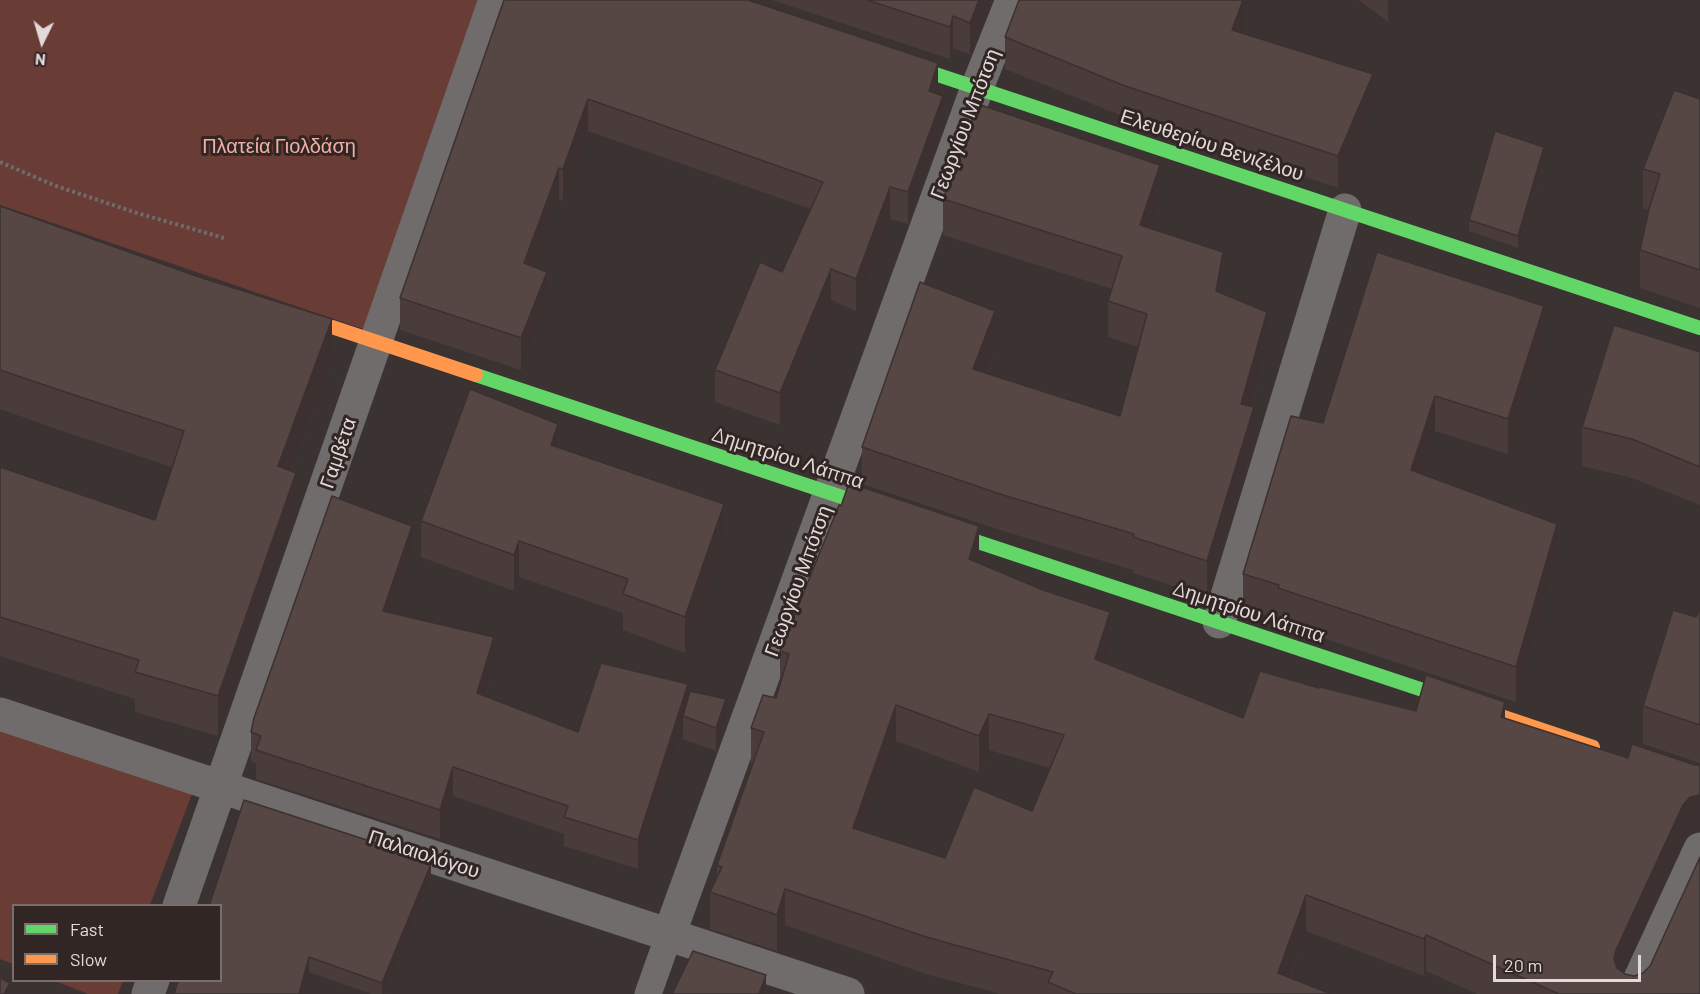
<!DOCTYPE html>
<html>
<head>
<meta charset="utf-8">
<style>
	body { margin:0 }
	#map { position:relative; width:1700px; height:994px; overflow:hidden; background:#3a3332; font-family:Barlow,sans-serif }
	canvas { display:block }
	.legend { position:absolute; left:12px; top:904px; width:210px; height:78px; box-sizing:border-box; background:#322624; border:2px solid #786e6c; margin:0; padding:8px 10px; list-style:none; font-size:18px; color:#e2dad9 }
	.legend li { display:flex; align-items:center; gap:12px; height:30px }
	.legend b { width:30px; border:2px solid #786e6c }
	.north { position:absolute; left:12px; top:12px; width:60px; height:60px; -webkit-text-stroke:4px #322624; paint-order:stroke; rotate:185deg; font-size:16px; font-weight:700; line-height:24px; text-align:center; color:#e2dad9 }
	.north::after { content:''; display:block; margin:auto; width:21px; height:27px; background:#e2dad9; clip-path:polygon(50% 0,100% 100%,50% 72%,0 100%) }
	.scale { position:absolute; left:1493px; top:955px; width:148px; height:27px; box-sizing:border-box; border:3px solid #e2dad9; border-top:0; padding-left:8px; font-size:18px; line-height:21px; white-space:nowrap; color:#e2dad9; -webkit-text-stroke:4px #322624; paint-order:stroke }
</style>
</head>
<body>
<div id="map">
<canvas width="1700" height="994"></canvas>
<ul class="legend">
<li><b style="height:8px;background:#63d668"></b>Fast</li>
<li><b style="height:8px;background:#ff974d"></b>Slow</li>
</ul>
<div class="north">N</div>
<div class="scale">20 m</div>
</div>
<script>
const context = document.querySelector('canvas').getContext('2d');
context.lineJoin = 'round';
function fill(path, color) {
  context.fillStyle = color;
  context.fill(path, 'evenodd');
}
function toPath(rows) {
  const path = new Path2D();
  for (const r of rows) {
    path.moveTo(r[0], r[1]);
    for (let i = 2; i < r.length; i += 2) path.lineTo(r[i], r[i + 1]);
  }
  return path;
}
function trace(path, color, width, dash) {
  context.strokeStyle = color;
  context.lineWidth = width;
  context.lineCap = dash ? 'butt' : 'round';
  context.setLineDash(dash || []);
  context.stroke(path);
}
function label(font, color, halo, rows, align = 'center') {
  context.font = font + ' Barlow,sans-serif';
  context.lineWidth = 6;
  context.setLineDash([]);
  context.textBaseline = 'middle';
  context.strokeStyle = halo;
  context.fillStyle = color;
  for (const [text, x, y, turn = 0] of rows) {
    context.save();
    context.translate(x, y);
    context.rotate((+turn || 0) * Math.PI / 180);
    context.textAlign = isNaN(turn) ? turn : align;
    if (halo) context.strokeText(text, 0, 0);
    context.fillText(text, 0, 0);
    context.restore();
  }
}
fill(toPath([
	[0,0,484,0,369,331,0,205],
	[0,722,195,786,150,905,14,906,13,964,0,959],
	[55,981,123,981,118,994,88,994]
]), '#693c36');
trace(toPath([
	[0,162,56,186,137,213,224,238]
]), '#706b6a', 4, [3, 3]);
trace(toPath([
	[648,994,669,935]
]), '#706c6c', 27);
trace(toPath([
	[1219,622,1345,210],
	[0,714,848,994],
	[179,906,495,0],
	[669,935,977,88,1012,0],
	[148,994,153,980],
	[1633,994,1700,849]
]), '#706c6c', 33);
trace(toPath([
	[896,61,1700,328],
	[476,375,887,512],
	[936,528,1441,696]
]), '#63d668', 14);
trace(toPath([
	[290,313,476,375],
	[1441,696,1593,747]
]), '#ff974d', 14);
fill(toPath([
	[504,0,938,95,943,128,908,224,890,219,856,311,831,300,780,425,715,402,715,370,782,272,811,209,588,131,563,201,559,200,534,267,547,303,521,370,400,330,400,298],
	[772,0,992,0,970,55,953,48,950,59],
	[1359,0,1400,0,1388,22],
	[1244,31,1242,34,1373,106,1338,188,1125,117,1005,69,1005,37],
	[1700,99,1700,308,1640,288,1640,250,1649,210,1643,208,1643,169],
	[1544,159,1518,248,1469,231,1469,220],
	[943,199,1160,201,1151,228,1223,288,1222,293,1267,348,1251,406,1254,443,1207,597,1133,573,1133,570,1003,531,862,484,862,447,995,348,986,373,1120,416,1138,347,1108,337,1108,301,1112,289,943,235],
	[0,206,332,358,291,471,296,513,218,736,135,712,135,699,0,656,0,467,155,520,172,467,62,431,0,409],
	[1544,340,1508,454,1435,431,1421,473,1557,558,1516,702,1278,623,1278,619,1243,608,1243,574,1323,423],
	[1700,352,1700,505,1632,478,1582,466,1582,427],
	[558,447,724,540,685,653,623,630,623,613,519,577,514,591,421,557,421,521],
	[412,555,392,613,494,666,485,696,578,732,688,698,726,722,716,751,683,739,683,730,638,869,564,846,564,834,453,796,440,839,256,779,256,763,251,761,251,732],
	[978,563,1110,648,1105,664,1243,718,1319,688,1416,711,1505,718,1690,833,1683,841,1622,972,1625,974,1700,994,1477,994,1426,971,1424,976,1306,931,1290,978,1331,994,1001,994,926,974,785,925,777,951,710,929,710,892,717,876,717,865,752,764,751,764,751,728,776,698,780,685,780,651],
	[896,741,979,772,989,750,1050,768,1032,811,945,858,864,832],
	[1700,609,1700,763,1643,744,1643,706],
	[428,863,431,879,384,994,371,994,309,972,303,994,174,994,220,981]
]), '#4a3c3a');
fill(toPath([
	[979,0,992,0,970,55,970,23],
	[1244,0,1244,31,1232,62,1232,30],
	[1389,0,1400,0,1388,22,1388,3],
	[953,16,953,48,950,59,950,27],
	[938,63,938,95,929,91],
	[1373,74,1373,106,1338,188,1338,156],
	[943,96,943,128,908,224,908,192],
	[588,99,588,131,563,201,563,169],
	[1544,147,1544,159,1518,248,1518,236],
	[1160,165,1160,201,1140,261,1140,225],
	[559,168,559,200,524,295,524,263],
	[890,187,890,219,856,311,856,279],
	[1223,252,1223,288,1216,327,1216,291],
	[831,269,831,300,780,425,780,393],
	[547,272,547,303,521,370,521,338],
	[1544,306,1544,340,1508,454,1508,419],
	[995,311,995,348,973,405,973,369],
	[1267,312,1267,348,1241,440,1241,404],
	[332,319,332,358,278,506,278,466],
	[1435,396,1435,431,1411,504,1411,470],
	[1254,407,1254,443,1207,597,1207,561],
	[558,424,558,460,551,445],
	[296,473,296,513,218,736,218,696],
	[724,504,724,540,685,653,685,617],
	[1557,524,1557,558,1516,702,1516,667],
	[412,526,412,555,383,640,383,611],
	[979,526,979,562,969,596,969,559],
	[519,541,519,577,514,591,514,555],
	[1110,612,1110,648,1095,696,1095,659],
	[494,637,494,666,477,722,477,693],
	[688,684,688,713,683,716,683,730,638,869,638,840],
	[726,699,726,722,716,751,716,728],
	[1505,702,1505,738,1501,717],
	[896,705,896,741,853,864,853,828],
	[989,714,989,750,979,772,979,736],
	[453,767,453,796,440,839,440,810],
	[1700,795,1700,831,1690,833,1683,841,1616,986,1614,959,1616,950,1683,805,1690,797],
	[428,860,428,872,431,864,431,879,384,994,382,994,382,983],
	[785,889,785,925,777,951,777,915],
	[1306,895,1306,931,1284,994,1278,973],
	[1426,935,1426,971,1424,976,1424,939],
	[309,957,309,972,303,994,299,994],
	[766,975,766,987,763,994,759,994],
	[10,983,10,994,4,994]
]), '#3c3130');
const building = toPath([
	[504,0,748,0,938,63,929,91,943,96,908,192,890,187,856,279,831,269,780,393,715,370,760,262,782,272,823,182,588,99,563,169,559,168,524,263,547,272,521,338,400,298,504,0],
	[867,0,979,0,970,23,953,16,950,27,867,0],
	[1019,0,1243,0,1232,30,1373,74,1338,156,1125,86,1005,37,1019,0],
	[1674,90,1700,99,1700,270,1640,250,1649,209,1660,174,1643,169,1674,90],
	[978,104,1160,165,1140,225,1223,252,1216,291,1267,312,1241,404,1254,407,1207,561,1133,537,1134,534,1003,495,862,447,920,282,995,311,973,369,1120,416,1147,314,1108,301,1122,256,943,199,978,104],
	[1495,131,1544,147,1518,236,1469,220,1495,131],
	[0,206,196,276,332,319,278,466,296,473,218,696,135,672,139,660,0,617,0,467,155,520,184,431,62,391,0,370,0,206],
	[1377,252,1544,306,1508,419,1435,396,1411,470,1557,524,1516,667,1278,588,1279,585,1243,574,1291,416,1323,423,1377,252],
	[1614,325,1700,352,1700,467,1632,439,1582,427,1614,325],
	[470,389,558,424,551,445,724,504,685,617,623,594,628,579,519,541,514,555,421,521,470,389],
	[849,483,979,526,969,559,1043,590,1110,612,1095,659,1243,718,1260,671,1319,688,1320,687,1416,711,1426,675,1505,702,1501,717,1628,758,1632,744,1695,765,1700,765,1700,795,1690,797,1683,805,1616,950,1614,959,1617,968,1625,974,1634,976,1643,973,1650,966,1700,857,1700,994,1559,994,1426,935,1424,939,1306,895,1278,973,1331,994,1076,994,1048,982,1053,972,926,937,785,889,777,915,710,892,722,867,717,865,764,732,751,728,763,695,776,698,789,654,780,651,839,505,841,506,849,483],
	[896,705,979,736,989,714,1064,735,1032,811,974,787,945,858,853,828,896,705],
	[332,496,412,526,383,611,494,637,477,693,578,732,601,663,688,684,638,840,564,817,568,806,453,767,440,810,256,750,261,736,251,732,254,718,332,496],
	[1700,609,1700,725,1643,706,1673,610,1696,617,1700,609],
	[690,691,726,699,716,728,683,716,690,691],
	[244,800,428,860,427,863,431,864,382,983,309,957,299,994,174,994,178,981,220,981,220,906,209,906,244,800],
	[693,951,766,975,759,994,672,994,693,951],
	[0,978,10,983,4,994,0,994,0,978]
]);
fill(building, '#564644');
trace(building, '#3c3130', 1.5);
label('20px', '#e2dad9', '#322624', [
	["Γεωργίου Μπότση",965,124,-69],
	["Ελευθερίου Βενιζέλου",1212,145,18],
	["Γαμβέτα",338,453,-71],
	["Δημητρίου Λάππα",788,458,18],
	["Γεωργίου Μπότση",798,581,-70],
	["Δημητρίου Λάππα",1249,612,18],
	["Παλαιολόγου",424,854,18]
]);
label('20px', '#f2afa6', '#322624', [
	["Πλατεία Γιολδάση",279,146]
]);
</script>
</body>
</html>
